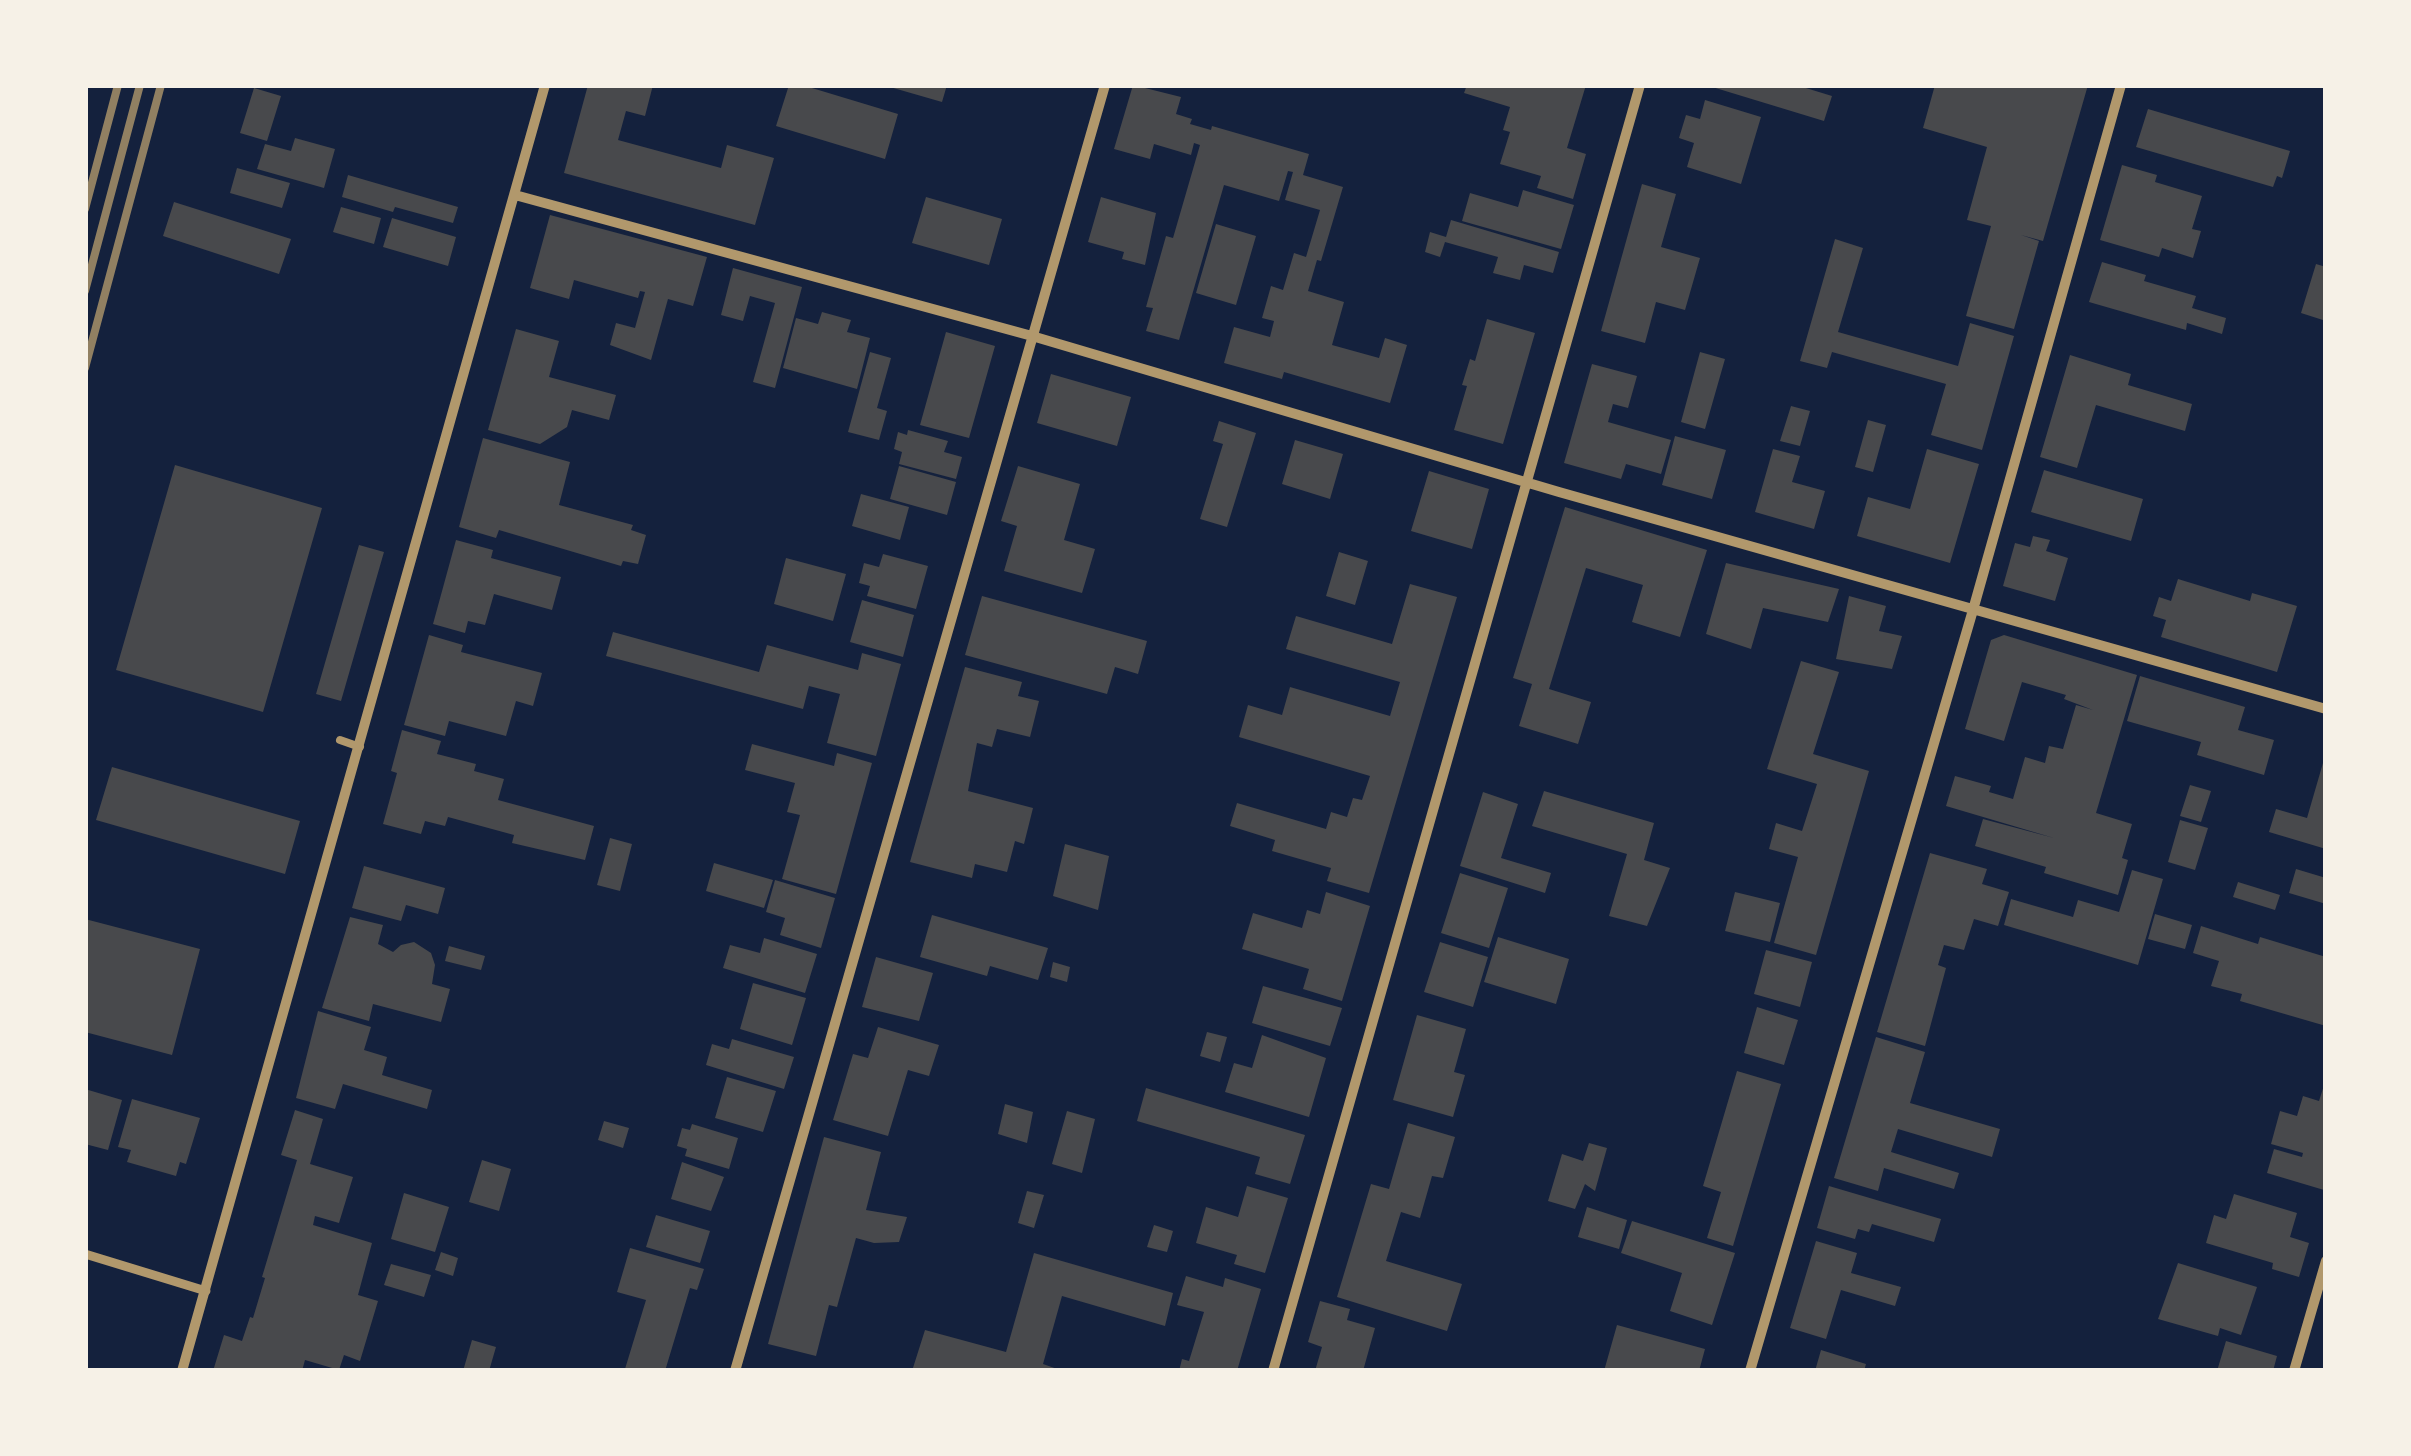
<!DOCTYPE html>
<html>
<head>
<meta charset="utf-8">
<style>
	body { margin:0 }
	#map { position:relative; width:2411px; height:1456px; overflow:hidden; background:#14213d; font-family:Ubuntu,sans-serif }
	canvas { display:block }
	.frame { position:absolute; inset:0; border:88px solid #f6f1e7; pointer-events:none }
</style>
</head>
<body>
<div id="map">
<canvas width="2411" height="1456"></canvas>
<div class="frame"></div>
</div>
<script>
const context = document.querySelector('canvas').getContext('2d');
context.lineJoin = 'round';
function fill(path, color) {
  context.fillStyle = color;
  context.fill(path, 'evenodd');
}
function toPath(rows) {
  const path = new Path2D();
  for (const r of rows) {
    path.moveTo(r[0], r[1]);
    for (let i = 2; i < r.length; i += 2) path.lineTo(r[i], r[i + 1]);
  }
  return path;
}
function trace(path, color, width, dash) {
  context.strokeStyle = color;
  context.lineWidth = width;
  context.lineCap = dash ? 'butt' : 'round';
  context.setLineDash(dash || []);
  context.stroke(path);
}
fill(toPath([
	[588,85,653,85,645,116,626,111,618,140,721,168,727,145,774,158,755,225,564,173],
	[789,85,802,85,898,114,885,159,776,126],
	[883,85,947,85,942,102],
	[1133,85,1181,97,1176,114,1192,119,1190,124,1211,130,1212,126,1309,154,1303,175,1343,187,1321,261,1317,260,1308,291,1344,302,1332,345,1379,358,1385,338,1407,345,1390,403,1284,372,1282,379,1224,363,1234,327,1270,337,1274,321,1262,318,1271,286,1283,290,1294,253,1306,257,1320,210,1285,200,1293,172,1288,171,1279,201,1224,185,1179,340,1146,331,1153,308,1146,307,1166,236,1173,238,1200,145,1194,143,1191,155,1154,144,1150,159,1114,149],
	[1467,85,1586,85,1567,148,1586,154,1573,199,1537,188,1541,176,1500,164,1510,132,1503,130,1510,107,1464,93],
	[1796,85,1832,96,1824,121,1709,86],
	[1935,85,2088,85,2043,241,2021,235,2039,241,2014,329,1966,316,1991,226,1967,220,1987,147,1923,128],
	[254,88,281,96,267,141,240,133],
	[1705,100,1761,117,1741,184,1687,167,1694,143,1679,138,1686,115,1700,119],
	[2148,109,2290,151,2282,178,2277,176,2273,187,2136,147],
	[295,138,335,149,324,188,257,169,265,144,291,151],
	[2122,165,2157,175,2155,182,2202,196,2192,229,2201,231,2193,258,2162,248,2159,257,2100,240],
	[237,168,290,183,282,208,230,193],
	[348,175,458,207,453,223,395,207,393,212,342,197],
	[1642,184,1676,194,1661,247,1700,258,1685,310,1656,302,1645,343,1601,331],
	[1523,190,1574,205,1561,249,1462,221,1470,193,1518,207],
	[926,197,1002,219,989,265,912,243],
	[1101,197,1156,213,1145,265,1122,259,1124,252,1088,242],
	[174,202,291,239,279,274,163,236],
	[341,207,381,218,374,244,333,232],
	[550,215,707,257,693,306,668,299,651,360,610,345,616,323,635,328,645,292,640,291,638,298,574,280,569,299,530,288],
	[392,218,456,237,448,266,383,247],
	[1451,220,1559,252,1553,273,1524,265,1520,280,1493,273,1498,257,1445,242,1440,257,1425,252,1430,232,1446,237],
	[1216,224,1256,236,1236,305,1196,293],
	[1835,239,1863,248,1838,332,1958,366,1970,323,2014,336,1982,450,1931,435,1946,384,1832,352,1827,368,1800,361],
	[2102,262,2146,275,2144,281,2196,296,2192,308,2226,318,2222,334,2187,323,2186,330,2089,302],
	[2316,264,2326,267,2326,321,2301,313],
	[733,268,802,287,775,388,753,382,775,303,750,296,743,321,721,315],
	[822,312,851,320,847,332,870,338,857,389,783,368,796,318,818,324],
	[1487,319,1535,333,1503,444,1454,430,1467,386,1462,385,1470,359,1475,361],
	[516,329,559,341,549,377,616,395,609,420,572,410,567,427,540,444,488,430],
	[946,332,995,346,969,438,920,425],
	[870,352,891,358,877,408,887,411,879,440,848,432],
	[1700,352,1725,359,1705,429,1681,422],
	[2070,355,2131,374,2128,385,2192,404,2185,431,2096,405,2077,468,2040,457],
	[1592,364,1637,376,1628,408,1613,404,1608,422,1671,440,1661,474,1626,464,1621,479,1564,463],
	[1051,374,1131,397,1117,446,1037,423],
	[1791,406,1810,411,1800,446,1780,441],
	[1868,420,1886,425,1873,472,1855,467],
	[1219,421,1256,433,1227,527,1200,519,1223,444,1213,441],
	[908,430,948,441,944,452,962,457,956,479,899,464,902,452,894,449,898,432,907,435],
	[1675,436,1726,450,1712,499,1662,485],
	[483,438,570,462,559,505,633,525,631,530,646,535,638,564,623,561,621,566,499,530,496,538,459,527],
	[1295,440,1343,454,1330,499,1282,484],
	[1773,449,1800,456,1792,482,1825,491,1814,529,1755,512],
	[1927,449,1979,464,1950,563,1857,536,1868,497,1910,509],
	[175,465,322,508,263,712,116,670],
	[899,466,956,482,947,515,890,499],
	[1018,466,1080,484,1064,540,1095,549,1082,593,1004,571,1017,526,1001,521],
	[2044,470,2143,499,2131,541,2031,512],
	[1429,471,1489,489,1472,549,1411,531],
	[861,494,909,507,900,540,852,526],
	[1565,507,1707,550,1680,637,1632,622,1643,585,1586,568,1549,689,1591,702,1578,744,1519,726,1532,684,1513,678],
	[2033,536,2050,540,2046,551,2068,558,2055,601,2003,586,2015,543,2030,547],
	[456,540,493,550,491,558,561,577,552,610,494,594,485,625,468,621,465,633,433,624],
	[359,545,384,552,341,701,316,694],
	[1339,552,1368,561,1355,605,1326,596],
	[883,554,928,566,916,609,867,596,870,586,859,583,864,563,879,567],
	[786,558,846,574,833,621,774,604],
	[1726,563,1839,589,1828,622,1763,608,1751,649,1706,634],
	[2178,579,2250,601,2252,593,2297,606,2277,672,2161,637,2166,620,2153,616,2159,597,2171,601],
	[1410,584,1457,597,1369,893,1327,881,1331,868,1272,851,1275,840,1230,826,1237,803,1326,829,1331,812,1347,817,1353,798,1362,800,1370,776,1239,737,1248,705,1282,715,1290,687,1390,716,1400,682,1286,649,1296,616,1392,644],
	[982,596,1147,641,1138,674,1115,667,1107,694,965,655],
	[1849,596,1886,606,1879,631,1902,636,1892,669,1836,659],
	[862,600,914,615,903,657,850,642],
	[613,632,759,672,767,645,858,670,862,653,901,664,876,756,827,743,840,694,809,686,803,709,659,670,606,656],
	[429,635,463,645,461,652,542,673,533,706,516,701,506,736,449,721,445,736,404,725],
	[2004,635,2137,675,2096,813,2132,824,2122,858,2128,860,2118,895,2044,873,2046,867,1975,846,1983,819,2054,838,1946,806,1955,776,1991,786,1989,792,2013,799,2025,757,2045,763,2049,746,2063,749,2076,705,2093,710,2064,699,2066,695,2022,682,2004,741,1965,729,1991,640],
	[1801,661,1839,672,1813,754,1869,771,1816,955,1774,943,1798,857,1769,849,1776,823,1802,831,1817,784,1767,769],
	[965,667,1022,682,1018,696,1039,701,1030,737,997,729,992,747,977,743,968,791,1033,808,1024,844,1015,841,1007,872,975,864,972,878,910,862],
	[2140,676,2245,707,2238,730,2274,740,2264,775,2197,755,2201,742,2127,721],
	[402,730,441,741,437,754,476,764,474,771,504,779,498,800,594,826,585,860,512,843,514,835,448,817,445,826,425,821,421,834,383,824,397,773,391,771],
	[752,744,834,766,837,753,872,763,836,894,782,879,800,815,787,812,795,783,745,770],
	[2325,756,2326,849,2269,832,2276,809,2307,818],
	[112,767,300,821,285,874,96,820],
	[2190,785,2211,791,2201,822,2180,816],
	[1544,791,1654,823,1644,860,1670,868,1647,926,1609,916,1627,854,1532,826],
	[1483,792,1518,804,1501,858,1551,873,1545,893,1460,866],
	[2180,820,2208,828,2195,870,2168,862],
	[610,838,632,844,620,891,597,885],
	[1065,844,1109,856,1098,910,1053,896],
	[1930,853,1987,869,1982,884,2009,892,1998,926,1974,919,1964,950,1944,945,1938,965,1946,968,1925,1046,1877,1032],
	[714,863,773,880,764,908,706,891],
	[364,866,445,888,438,914,406,905,401,921,352,908],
	[2296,869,2326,878,2326,904,2289,893],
	[2132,870,2163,879,2138,965,2004,925,2011,899,2073,917,2078,900,2119,912],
	[1460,873,1508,888,1489,948,1441,933],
	[775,880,835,898,821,948,780,935,785,918,766,912],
	[2238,882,2280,895,2275,910,2233,897],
	[1326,892,1370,906,1342,1001,1303,989,1309,969,1242,949,1253,913,1302,928,1307,910,1320,914],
	[1735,892,1780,903,1770,942,1725,931],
	[2155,914,2192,925,2185,949,2148,939],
	[932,915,1048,948,1038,980,990,966,987,976,920,957],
	[350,917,383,925,378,944,393,952,401,945,414,942,431,953,435,965,432,984,450,989,441,1022,373,1004,369,1021,322,1008],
	[85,919,200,949,172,1055,85,1032],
	[2201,926,2258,944,2260,937,2326,957,2326,1026,2240,1001,2242,994,2211,986,2219,961,2193,953],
	[1498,937,1569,959,1556,1004,1484,982],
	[764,938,817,954,805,993,723,968,730,945,760,953],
	[1440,942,1488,957,1473,1007,1424,992],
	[449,946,485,956,481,970,445,961],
	[1766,950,1812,962,1800,1007,1754,994],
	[876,957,933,973,919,1021,862,1007],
	[1053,962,1070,967,1067,982,1050,977],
	[753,983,806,998,792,1045,740,1029],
	[1263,986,1342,1008,1330,1046,1252,1023],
	[1757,1007,1798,1020,1784,1065,1744,1053],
	[318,1011,371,1027,364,1050,387,1057,382,1075,432,1090,427,1109,343,1084,335,1109,296,1098],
	[1417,1015,1466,1029,1454,1072,1465,1075,1453,1117,1393,1100],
	[878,1027,939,1045,929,1076,908,1070,888,1136,833,1120,853,1054,868,1058],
	[1207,1032,1227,1037,1220,1062,1200,1056],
	[1262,1035,1326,1058,1309,1117,1225,1092,1234,1063,1252,1068],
	[1876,1037,1925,1052,1910,1103,2000,1129,1992,1157,1898,1129,1891,1152,1959,1173,1954,1189,1884,1168,1878,1191,1834,1178],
	[732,1039,794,1057,784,1089,706,1065,712,1044,729,1049],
	[1737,1071,1781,1084,1733,1246,1707,1238,1721,1192,1703,1186],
	[727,1077,776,1091,763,1132,715,1118],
	[2326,1079,2324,1190,2267,1173,2274,1149,2302,1157,2303,1153,2271,1144,2280,1111,2297,1116,2303,1096,2319,1101],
	[1146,1088,1305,1135,1290,1184,1255,1174,1260,1157,1137,1121],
	[85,1089,122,1100,108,1150,85,1144],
	[132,1099,200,1118,186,1164,180,1162,176,1176,127,1162,131,1150,118,1147],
	[1005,1104,1033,1112,1027,1143,998,1134],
	[295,1110,323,1119,310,1164,353,1177,339,1223,315,1216,313,1225,372,1243,358,1295,378,1301,360,1361,344,1355,339,1370,305,1360,302,1371,213,1371,224,1335,242,1341,250,1317,253,1318,265,1278,262,1277,297,1160,281,1155],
	[1067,1111,1095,1119,1082,1173,1052,1164],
	[604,1121,629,1128,623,1148,598,1140],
	[1408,1123,1455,1137,1443,1178,1432,1176,1420,1218,1401,1212,1386,1261,1462,1284,1447,1331,1337,1297,1371,1184,1389,1189],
	[692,1124,738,1138,729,1169,685,1156,687,1149,677,1146,682,1128,690,1130],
	[824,1137,881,1152,866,1210,907,1217,899,1242,874,1243,856,1238,837,1307,829,1305,816,1356,768,1344],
	[1589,1143,1607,1148,1595,1191,1585,1184,1575,1209,1548,1201,1562,1154,1583,1161],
	[482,1160,511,1169,499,1211,469,1202],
	[682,1162,724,1177,711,1211,671,1199],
	[1247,1186,1288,1198,1265,1273,1234,1264,1237,1255,1196,1243,1206,1207,1238,1217],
	[1829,1186,1941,1219,1934,1242,1872,1224,1869,1232,1858,1229,1855,1239,1817,1228],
	[1027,1191,1044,1195,1034,1228,1018,1223],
	[404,1193,449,1207,435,1252,391,1239],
	[2234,1194,2297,1213,2290,1237,2309,1243,2299,1277,2272,1269,2273,1263,2206,1243,2214,1215,2226,1219],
	[1587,1207,1627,1220,1619,1249,1578,1237],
	[656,1215,710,1231,700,1263,646,1247],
	[1632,1221,1735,1253,1712,1325,1670,1311,1682,1273,1621,1253],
	[1154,1225,1173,1231,1167,1252,1147,1247],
	[1816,1241,1857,1253,1851,1273,1901,1287,1895,1306,1841,1290,1826,1339,1790,1328],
	[630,1248,704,1269,697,1290,690,1288,665,1371,625,1369,646,1300,617,1292],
	[441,1252,458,1258,453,1276,435,1270],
	[1034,1253,1173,1293,1165,1326,1062,1296,1043,1364,1063,1371,912,1371,925,1330,1006,1352],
	[2178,1263,2257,1287,2241,1335,2220,1328,2218,1336,2158,1319],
	[391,1264,431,1275,424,1297,384,1285],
	[1186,1276,1223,1287,1225,1278,1261,1289,1237,1371,1179,1371,1182,1359,1189,1361,1204,1312,1177,1305],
	[1320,1301,1350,1309,1347,1320,1375,1328,1363,1371,1315,1371,1322,1347,1308,1342],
	[1617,1325,1705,1349,1699,1371,1604,1371],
	[472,1340,496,1347,489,1371,463,1371],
	[2226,1341,2277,1356,2273,1371,2217,1371],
	[1821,1350,1866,1364,1864,1371,1815,1371]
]), '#48494c');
trace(toPath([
	[340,740,360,747]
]), '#b1986c', 8);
trace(toPath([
	[85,1254,206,1291]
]), '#b1986c', 9);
trace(toPath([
	[515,195,1032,336,1559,492,2326,709],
	[182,1371,545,85],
	[735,1371,1105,85],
	[1273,1371,1640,85],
	[1750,1371,1973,610,2121,85],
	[2294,1371,2326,1261]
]), '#b1986c', 10);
trace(toPath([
	[85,209,118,85],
	[85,291,140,85],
	[85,368,161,85]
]), '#918062', 8);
</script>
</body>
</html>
